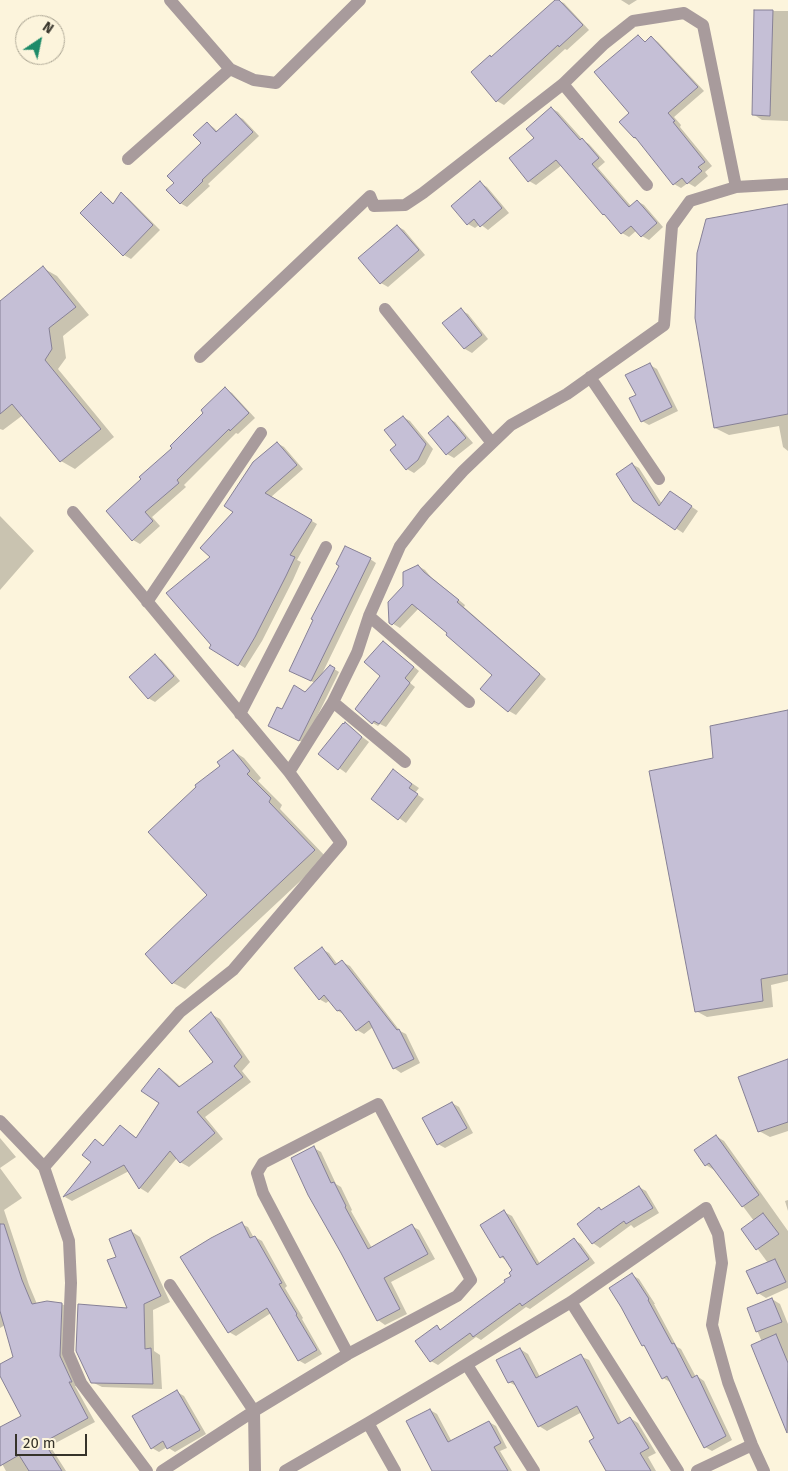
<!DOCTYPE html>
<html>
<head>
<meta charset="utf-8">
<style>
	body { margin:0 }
	#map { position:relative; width:788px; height:1471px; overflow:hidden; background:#fcf4dc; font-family:"Fira Sans",sans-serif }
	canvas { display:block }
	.north { position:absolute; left:15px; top:15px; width:50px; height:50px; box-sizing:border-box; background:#fcf4dc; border:1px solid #ada795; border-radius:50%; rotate:34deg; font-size:14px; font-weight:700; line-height:20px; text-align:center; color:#36332a }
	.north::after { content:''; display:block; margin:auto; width:18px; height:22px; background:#1d8b69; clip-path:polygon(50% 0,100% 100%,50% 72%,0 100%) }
	.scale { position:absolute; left:15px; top:1434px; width:72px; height:22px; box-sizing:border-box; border:2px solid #36332a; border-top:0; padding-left:6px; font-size:15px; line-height:18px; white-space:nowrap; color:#36332a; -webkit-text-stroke:4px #fcf4dc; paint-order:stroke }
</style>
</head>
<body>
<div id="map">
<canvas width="788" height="1471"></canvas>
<div class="north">N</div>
<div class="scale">20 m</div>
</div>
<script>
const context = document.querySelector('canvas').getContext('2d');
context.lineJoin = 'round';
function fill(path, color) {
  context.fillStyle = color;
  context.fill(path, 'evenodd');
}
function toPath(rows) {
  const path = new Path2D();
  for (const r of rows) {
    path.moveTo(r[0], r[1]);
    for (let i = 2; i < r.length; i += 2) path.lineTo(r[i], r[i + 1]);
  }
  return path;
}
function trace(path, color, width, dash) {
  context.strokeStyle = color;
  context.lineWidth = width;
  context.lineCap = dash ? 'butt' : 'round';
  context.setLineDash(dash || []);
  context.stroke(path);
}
fill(toPath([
	[557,0,564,3,589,30,567,50,565,49,504,105,497,101,492,58],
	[621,0,637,0,629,5],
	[755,11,788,11,788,121,762,120,753,114],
	[638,37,646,42,651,37,658,42,704,91,674,117,681,125,680,127,712,166,705,172,708,176,695,187,688,183,681,188,674,184,638,140,634,138,631,113],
	[551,108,558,112,584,141,589,144,605,162,598,168,631,206,637,201,644,205,663,227,649,240,642,236,637,230,629,237,622,233,608,217,604,214,562,165,536,185,529,181,536,138],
	[236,115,243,119,259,136,208,184,210,186,187,207,180,203,175,183,203,143,207,123,214,128,218,132],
	[480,183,487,187,509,213,488,230,480,224,475,228,468,224],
	[101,194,108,198,114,204,121,194,128,198,160,230,131,259,124,255],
	[788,205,788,451,783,447,779,426,729,435,715,428],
	[397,226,404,230,425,255,388,287,381,283],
	[43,268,57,276,89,315,63,336,66,358,58,369,114,437,75,469,61,461,23,415,3,430,0,429,0,303],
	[461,310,468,314,488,339,472,353,465,349,444,323],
	[650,365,657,369,678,411,649,425,642,421,637,395],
	[225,389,232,393,255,418,238,434,236,433,184,485,186,487,152,517,160,526,140,544,133,540,107,512,174,448],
	[403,417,410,421,433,449,425,464,414,473,407,469,398,445],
	[448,418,455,422,473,443,454,458,447,454],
	[277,443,284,447,303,469,271,497,317,524,297,560,301,562,293,580,262,641,245,668,211,647,212,645,212,557,235,512],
	[632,464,639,468,662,504,677,497,698,511,683,533,634,500],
	[0,516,34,551,0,590],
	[370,559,376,563,321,676,331,667,339,672,304,743,274,728,283,711,306,694,315,683,297,674],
	[418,566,425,570,431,577,465,605,464,607,546,679,516,715,509,711,482,689,494,675,449,633,419,608,400,628,390,622,404,586],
	[383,642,389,646,419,671,410,683,415,687,386,727,380,724,378,726,373,723,381,676],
	[155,656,162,660,180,681,155,702,148,698],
	[788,711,788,981,771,985,773,1007,707,1017,696,1011,715,759],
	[345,724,369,742,346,773,320,754],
	[233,751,244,758,261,778,258,781,282,805,280,809,326,857,185,989,173,983,209,895,198,787,221,766],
	[400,775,419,788,415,793,424,799,406,823,373,799],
	[322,949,329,953,338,965,342,962,350,966,400,1031,406,1034,420,1063,401,1073,394,1068,373,1027,364,1034,357,1030,345,1015,338,1011,330,1000,326,1003,319,999],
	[211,1014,220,1019,250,1062,242,1071,251,1082,205,1117,223,1139,189,1167,180,1162,177,1158,148,1193,140,1188,129,1171,72,1201,65,1197,93,1162,95,1141,105,1146,120,1126,137,1138,161,1103,159,1069,167,1074,181,1087,215,1062],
	[788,1061,788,1131,770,1137,759,1131],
	[452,1103,459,1107,473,1133,445,1148,438,1144],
	[716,1136,724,1141,788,1231,788,1288,766,1298,758,1293,768,1263,743,1229,754,1221,715,1169,714,1170,706,1165],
	[0,1138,16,1157,0,1168,22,1198,4,1210,29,1285,37,1304,62,1304,69,1308,78,1386,75,1386,95,1422,50,1446,66,1471,6,1471,0,1460,0,1429,23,1416,0,1373,0,1365,14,1357,5,1325,0,1328],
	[314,1148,321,1152,336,1184,341,1187,352,1210,351,1211,372,1248,412,1226,419,1230,435,1259,391,1282,407,1314,385,1325,378,1320,343,1252],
	[639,1187,646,1191,659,1213,634,1228,631,1225,600,1248,593,1243,579,1224,599,1209,602,1210],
	[788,1200,788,1211,785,1201],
	[504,1212,512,1216,540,1264,574,1240,581,1244,595,1263,530,1309,526,1307,481,1340,476,1337,438,1365,431,1361,437,1327,442,1330,507,1283,512,1276,513,1271,507,1261,501,1257],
	[241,1224,248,1227,254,1238,255,1237,262,1241,287,1286,285,1288,303,1318,302,1319,322,1354,305,1364,298,1360,271,1313,236,1336,229,1332],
	[131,1231,140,1237,170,1302,153,1310,154,1351,160,1355,162,1389,102,1387,92,1382,129,1310],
	[632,1275,639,1279,655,1304,654,1304,677,1347,681,1349,696,1377,697,1376,704,1381,732,1440,712,1451,705,1447,671,1381,670,1382,663,1378,647,1348,643,1345],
	[772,1299,780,1304,788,1324,788,1434,753,1345,762,1342,748,1309],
	[520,1349,528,1354,540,1377,580,1356,589,1360,622,1423,630,1418,638,1423,656,1453,648,1457,656,1471,608,1471,596,1438,582,1412,547,1431,539,1426,518,1387,509,1382],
	[177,1392,184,1396,206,1434,175,1452,167,1447,159,1452,152,1448],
	[430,1410,437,1414,452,1442,489,1422,496,1426,507,1448,500,1451,512,1471,434,1471]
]), '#0003');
const building = toPath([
	[555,0,559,0,583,25,559,47,558,45,496,102,471,72,490,55,491,57,555,0],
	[754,10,773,10,770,116,752,115,754,10],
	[638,35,645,42,651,36,698,87,668,113,675,121,673,122,705,162,698,167,702,171,687,184,682,178,673,185,635,137,634,138,619,122,629,113,594,72,638,35],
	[551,107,580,140,582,138,599,158,592,164,629,207,637,200,657,223,641,237,631,226,621,234,604,214,603,215,556,160,528,182,509,158,534,138,526,129,551,107],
	[236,114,253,132,202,180,203,181,180,204,166,190,174,183,167,176,201,143,193,135,207,122,216,132,236,114],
	[480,181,502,208,480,227,474,219,467,225,451,206,480,181],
	[101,192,113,204,121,192,153,225,123,256,80,213,101,192],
	[788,204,788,414,714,428,695,318,697,253,706,219,788,204],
	[397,225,419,250,380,284,358,258,397,225],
	[43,266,76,307,49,328,52,349,45,360,101,429,60,462,12,404,0,414,0,301,43,266],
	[461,308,482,335,464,349,442,323,461,308],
	[650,363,672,407,641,422,629,398,636,395,625,375,650,363],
	[225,387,249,413,230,431,229,429,177,480,179,483,145,512,153,521,132,541,106,511,141,479,139,477,172,448,170,446,203,413,201,410,225,387],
	[403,416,426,444,418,460,406,470,390,450,396,445,384,430,403,416],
	[448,416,466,438,446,455,428,433,448,416],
	[277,442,297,465,265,493,312,520,290,555,295,557,286,576,255,637,238,666,209,648,211,645,166,593,210,557,200,548,233,512,224,506,253,462,277,442],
	[632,463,659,506,670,491,692,506,675,530,633,501,616,474,632,463],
	[345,546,371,558,311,681,289,671,313,620,311,619,339,566,336,564,345,546],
	[418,565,424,572,459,600,457,602,540,674,508,712,480,689,492,675,446,635,447,633,412,604,392,625,389,623,388,602,403,586,403,572,418,565],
	[383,641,414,667,405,678,410,683,379,724,374,721,372,724,355,709,380,676,364,662,383,641],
	[155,654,174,676,148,699,129,677,155,654],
	[330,665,335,668,299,741,268,726,277,707,282,709,294,685,305,692,330,665],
	[788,710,788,974,761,979,763,1001,695,1012,649,771,713,758,710,726,788,710],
	[345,722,362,737,338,770,318,754,343,723,344,724,345,722],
	[233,750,250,771,247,774,271,798,269,802,315,850,172,984,145,954,207,895,148,832,196,787,195,785,220,766,217,762,233,750],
	[393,769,412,784,409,788,418,794,398,820,371,799,393,769],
	[322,947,335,965,342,960,397,1030,399,1029,414,1059,393,1069,369,1021,356,1031,340,1010,337,1011,324,995,319,1000,294,968,322,947],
	[211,1012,242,1057,234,1066,243,1077,197,1112,215,1133,180,1163,170,1151,139,1189,124,1165,63,1197,91,1162,82,1155,95,1139,103,1146,120,1125,136,1138,159,1103,141,1091,159,1068,179,1087,213,1062,189,1031,211,1012],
	[788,1059,788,1122,758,1132,738,1077,788,1059],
	[452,1102,467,1128,437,1145,422,1118,452,1102],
	[716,1135,759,1195,742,1207,709,1163,705,1166,694,1150,716,1135],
	[314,1146,331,1183,334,1182,346,1206,345,1207,368,1249,412,1224,428,1254,384,1278,400,1309,377,1321,341,1253,308,1195,291,1158,314,1146],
	[639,1186,653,1208,626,1224,624,1221,592,1244,577,1224,599,1207,601,1210,639,1186],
	[504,1210,537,1265,574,1238,589,1259,522,1306,520,1303,473,1337,470,1333,430,1362,415,1341,437,1325,440,1330,505,1282,504,1280,511,1276,509,1273,512,1270,503,1256,500,1258,480,1225,504,1210],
	[763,1213,779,1234,756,1250,741,1229,763,1213],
	[242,1222,250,1238,255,1236,282,1283,279,1284,297,1314,296,1315,317,1350,298,1361,267,1308,228,1333,180,1257,211,1238,242,1222],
	[0,1224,4,1224,22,1280,32,1304,47,1301,62,1303,60,1356,72,1382,69,1382,88,1418,44,1442,62,1471,29,1471,19,1455,0,1466,0,1427,21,1416,0,1376,0,1364,13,1357,0,1311,0,1224],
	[131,1230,161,1296,144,1304,145,1349,151,1348,153,1384,91,1383,76,1351,78,1304,127,1308,107,1260,116,1257,109,1239,131,1230],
	[775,1259,786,1282,757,1294,746,1271,775,1259],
	[632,1273,649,1299,648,1300,672,1344,674,1343,692,1378,697,1375,726,1436,704,1448,667,1376,662,1379,644,1345,642,1346,621,1307,609,1288,632,1273],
	[772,1298,782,1322,756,1332,747,1308,772,1298],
	[776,1334,788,1363,787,1433,751,1345,776,1334],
	[520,1348,536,1378,581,1354,618,1424,630,1417,649,1448,640,1453,651,1471,606,1471,589,1441,594,1438,577,1406,538,1427,513,1381,508,1383,496,1360,520,1348],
	[177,1390,200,1430,167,1449,163,1441,151,1449,132,1416,177,1390],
	[430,1409,448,1442,489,1421,501,1443,494,1447,508,1471,432,1471,406,1421,430,1409]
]);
fill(building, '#c5bfd6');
trace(building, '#868096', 1);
trace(toPath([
	[170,0,230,69,254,80,276,83,360,0],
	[563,84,647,185],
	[128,159,230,69],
	[385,309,492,443],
	[200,357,370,196,374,206,405,205,423,193,563,84,604,44,633,21,684,13,703,25,736,187],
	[590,377,659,479],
	[147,602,261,433],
	[369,616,469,702],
	[333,702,405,762],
	[240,714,326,547],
	[289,772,333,702,357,653,369,616,400,546,425,513,463,471,511,425,567,394,664,325,672,226,690,201,736,187,788,184],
	[0,1121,44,1167,69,1241,71,1283,68,1353,81,1383,147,1471],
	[44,1167,180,1012,233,970,341,843,289,772,73,512],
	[170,1285,254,1411,255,1471],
	[571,1302,678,1471],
	[467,1365,534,1471],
	[368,1423,395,1471],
	[162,1471,254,1411,348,1354,457,1296,471,1280,378,1104,263,1163,257,1173,263,1193,348,1354],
	[285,1471,368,1423,571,1302,706,1208,718,1234,722,1263,712,1325,728,1382,752,1445,764,1471],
	[697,1471,752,1445]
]), '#a89b9c', 12);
</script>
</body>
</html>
